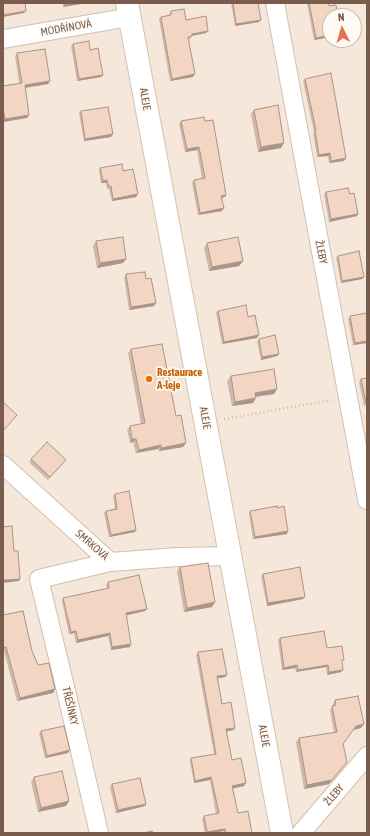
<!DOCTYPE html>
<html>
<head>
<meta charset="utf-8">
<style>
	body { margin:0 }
	#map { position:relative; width:370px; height:836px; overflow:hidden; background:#fdf6ec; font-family:"Asap Condensed",sans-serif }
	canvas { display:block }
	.frame { position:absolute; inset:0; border:4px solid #7a5c4d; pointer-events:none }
	.north { position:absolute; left:322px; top:8px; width:40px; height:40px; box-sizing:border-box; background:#fffaf3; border:1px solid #cabbb1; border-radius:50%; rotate:355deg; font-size:11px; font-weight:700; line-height:16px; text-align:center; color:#7a5c4d }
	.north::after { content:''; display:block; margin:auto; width:14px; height:18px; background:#e76f51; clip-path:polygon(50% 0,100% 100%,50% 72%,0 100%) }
</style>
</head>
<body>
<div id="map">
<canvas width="370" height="836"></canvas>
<div class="frame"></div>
<div class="north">N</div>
</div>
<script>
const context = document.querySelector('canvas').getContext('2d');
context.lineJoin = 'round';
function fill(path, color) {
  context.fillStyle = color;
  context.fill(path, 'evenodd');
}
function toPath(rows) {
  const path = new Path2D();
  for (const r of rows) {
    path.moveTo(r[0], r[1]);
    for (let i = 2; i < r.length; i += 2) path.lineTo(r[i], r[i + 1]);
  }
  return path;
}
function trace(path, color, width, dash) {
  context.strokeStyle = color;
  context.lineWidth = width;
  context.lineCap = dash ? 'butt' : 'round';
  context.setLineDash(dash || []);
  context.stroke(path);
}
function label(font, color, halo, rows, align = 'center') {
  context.font = font + ' "Asap Condensed",sans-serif';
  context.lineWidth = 3.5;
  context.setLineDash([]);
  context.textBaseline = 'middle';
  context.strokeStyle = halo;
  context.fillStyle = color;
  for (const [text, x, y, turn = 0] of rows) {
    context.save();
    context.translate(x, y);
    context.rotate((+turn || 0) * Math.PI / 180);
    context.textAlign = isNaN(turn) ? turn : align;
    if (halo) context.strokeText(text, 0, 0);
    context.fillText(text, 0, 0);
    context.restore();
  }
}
fill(toPath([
	[3,3,367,3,367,833,3,833],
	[330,16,354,16,354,40,330,40]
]), '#f5e8da');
const street = toPath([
	[275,3,367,500],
	[3,39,130,17],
	[3,465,110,562,178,557,230,556],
	[99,833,67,695,39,579,110,562],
	[301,833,367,756]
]);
const secondary = toPath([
	[127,3,282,833]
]);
trace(street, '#d1beb0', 20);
trace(secondary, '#d6c0b0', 24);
trace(toPath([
	[224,419,332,400]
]), '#d9b8a5', 2.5, [1, 3]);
trace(street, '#fff', 18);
trace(secondary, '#fff', 22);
fill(toPath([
	[63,3,87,3,63,7],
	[231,3,258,3,261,20,259,22,235,26],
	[307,3,328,3,330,37,314,40],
	[171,11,186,20,206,33,192,36,190,39,188,39,193,77,170,81,159,19,161,17,169,15,169,14],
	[73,44,90,50,103,75,101,77,77,81,71,46],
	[17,53,50,81,48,84,25,88,29,115,27,118,3,122,3,86,19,83,15,56],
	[305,79,344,161,329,163,328,156,317,157,313,133,314,132,303,81],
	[254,110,281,148,258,152,251,114],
	[81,111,113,134,111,137,84,141,79,113],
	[181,121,205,121,226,195,225,197,222,198,222,211,198,215,192,183,194,180,202,179,197,150,185,152,179,124],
	[100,168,123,171,136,197,112,201,109,189,107,189,106,183,101,183,99,171],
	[326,192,350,194,357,216,329,222,324,194],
	[96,241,126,259,123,263,97,268,93,246],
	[207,243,243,261,239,266,209,271,204,248],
	[338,256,364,277,362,279,341,283,336,258],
	[126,274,146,279,154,306,129,310,124,277],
	[218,311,257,338,222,344,216,313],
	[350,316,367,343,353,345,348,319],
	[259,339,279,354,277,356,261,360,257,341],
	[131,349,176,416,186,443,183,447,159,451,158,449,136,453,133,442,130,443,127,430,130,426,141,424,128,353],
	[231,376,277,389,274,394,256,397,253,403,232,406,227,381],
	[361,379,367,405,364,406,359,382],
	[31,459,66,460,48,480,29,462],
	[115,494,135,532,109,537,104,513,106,511,115,509,113,496],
	[250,511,287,534,253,539,249,513],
	[180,567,212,607,184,612,177,571],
	[263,574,303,599,267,606,261,576],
	[108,582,145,611,126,615,130,647,111,650,108,636,76,643,74,633,69,634,62,601,63,598,107,589,106,585],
	[3,615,32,651,38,665,55,689,53,693,17,701,4,651],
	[280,638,327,648,342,663,341,672,327,675,326,667,296,672,295,668,282,670,278,640],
	[198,652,227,675,225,677,217,678,222,704,235,728,233,730,226,732,232,760,246,783,244,786,233,788,238,813,252,833,224,833,223,831,214,833,205,833,202,819,204,816,216,814,210,780,194,783,190,761,191,758,214,754,196,655],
	[335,700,361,728,353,730,343,744,344,766,329,784,304,789,296,742,299,738,334,733,330,710,333,706,333,704],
	[41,731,68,753,45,758,39,733],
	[34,777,69,801,66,806,38,812,31,782],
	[112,784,145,806,116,813,110,787]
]), '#d1b7a8');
fill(toPath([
	[74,3,87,3,63,7,65,5],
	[26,11,24,13,3,17,3,15],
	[261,20,259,22,235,26,236,24],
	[208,31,206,33,190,36,192,34],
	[330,35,330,37,314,40,316,38],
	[195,74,193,77,170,81,172,79],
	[103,75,101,77,77,81,79,79],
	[50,81,48,84,23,88,25,85],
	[29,115,27,118,3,122,5,119],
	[113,134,111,137,84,141,85,139],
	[284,143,281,148,258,152,261,147],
	[199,147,197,150,185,152,187,149],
	[330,153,328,156,317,157,319,155],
	[346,158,344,161,329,163,331,161],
	[107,180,106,183,101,183,103,181],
	[138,194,136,197,112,201,113,199],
	[226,195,225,197,220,198,221,196],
	[224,208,222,211,198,215,200,213],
	[358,214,357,216,329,222,331,219],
	[126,259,123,263,97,268,100,263],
	[243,261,239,266,209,271,212,267],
	[364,277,362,279,341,283,342,281],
	[156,303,154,306,129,310,131,307],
	[259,335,257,338,222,344,224,342],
	[367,341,367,343,353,345,355,343],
	[279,354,277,356,261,360,262,357],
	[277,389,274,394,252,397,255,393],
	[256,398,253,403,232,406,235,402],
	[132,439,136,439,133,442,130,443],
	[186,443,183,447,159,451,161,448],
	[161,445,158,449,136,453,139,450],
	[136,530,135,532,109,537,111,535],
	[288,531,287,534,253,539,255,537],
	[20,579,19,581,3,583,3,580],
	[305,597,303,599,267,606,268,603],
	[215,602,212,607,184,612,187,608],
	[147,609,145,611,124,616,126,613],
	[76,631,74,633,69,634,71,632],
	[110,633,108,636,76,643,78,640],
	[131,644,130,647,111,650,112,647],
	[297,665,295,668,282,670,284,668],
	[328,665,326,667,296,672,298,670],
	[343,670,341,672,327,675,329,672],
	[227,675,225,677,215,679,217,676],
	[55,689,53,693,17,701,20,698],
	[364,724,361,728,353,730,356,726],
	[235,728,233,730,224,732,226,729],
	[70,750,68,753,45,758,47,756],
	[347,762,329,784,304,789,307,785],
	[211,777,210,780,194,783,195,781],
	[246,783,244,786,231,789,232,786],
	[69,801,66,806,38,812,41,808],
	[146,804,145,806,116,813,118,810],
	[225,829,223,831,214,833,206,833,207,832]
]), '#aa9588');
const building = toPath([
	[3,3,25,3,26,11,3,15,3,3],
	[65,3,74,3,65,5,65,3],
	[233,3,258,3,261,20,236,24,233,3],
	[309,3,328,3,329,6,336,5,338,16,330,16,330,35,316,38,309,3],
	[184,9,186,20,206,16,208,31,192,34,192,36,188,37,195,74,172,79,161,17,171,15,171,11,184,9],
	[89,41,90,50,98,48,103,75,79,79,73,44,89,41],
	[45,49,50,81,25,85,29,115,5,119,3,108,3,86,22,83,17,53,45,49],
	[331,73,346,158,331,161,330,153,319,155,315,130,316,130,305,79,331,73],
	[278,105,284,143,261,147,254,110,278,105],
	[108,107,113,134,85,139,81,111,108,107],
	[204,117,205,121,213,120,226,195,221,196,224,208,200,213,194,180,205,178,199,147,187,149,181,121,204,117],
	[122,164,123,171,133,169,138,194,113,199,111,186,109,187,107,180,103,181,100,168,122,164],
	[348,188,350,194,354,193,358,214,331,219,326,192,348,188],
	[123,237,126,259,100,263,96,241,123,237],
	[238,237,243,261,212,267,207,243,238,237],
	[359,251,364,277,342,281,338,256,359,251],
	[145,272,146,279,151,278,156,303,131,307,126,274,145,272],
	[246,305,248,317,255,315,259,335,224,342,218,311,246,305],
	[367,313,367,341,355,343,350,316,367,313],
	[275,335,279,354,262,357,259,339,275,335],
	[162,344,176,416,181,415,186,443,161,448,161,445,139,450,136,439,132,439,130,426,145,423,131,349,162,344],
	[274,369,277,389,255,393,256,398,235,402,231,376,274,369],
	[367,378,367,403,366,403,361,379,367,378],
	[3,402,17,415,3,431,3,402],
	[47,442,66,460,50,477,31,459,47,442],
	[129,491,136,530,111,535,106,511,117,509,115,494,129,491],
	[277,506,277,508,284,506,288,531,255,537,250,511,277,506],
	[12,526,14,551,18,551,20,579,3,580,3,527,12,526],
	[208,563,215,602,187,608,180,567,208,563],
	[300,567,305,597,268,603,263,574,300,567],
	[139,575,147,609,126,613,131,644,112,647,110,633,78,640,76,631,71,632,63,598,109,588,108,582,139,575],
	[23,611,32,651,38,665,49,663,55,689,20,698,6,647,3,648,3,615,23,611],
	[324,631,327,648,342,646,344,660,342,660,343,670,329,672,328,665,298,670,297,665,284,668,280,638,324,631],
	[222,649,227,675,217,676,222,704,231,702,235,728,226,729,232,760,241,758,246,783,232,786,238,813,248,811,252,833,226,833,225,829,207,832,204,816,219,813,211,777,195,781,191,758,216,754,198,652,222,649],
	[358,696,364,724,356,726,343,744,347,762,332,780,307,785,299,738,337,732,332,706,336,705,335,700,358,696],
	[64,726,70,750,47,756,41,731,64,726],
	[62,771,69,801,41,808,34,777,62,771],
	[140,778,146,804,118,810,112,784,140,778],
	[152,831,153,833,143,833,152,831]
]);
fill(building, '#f3d5c3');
trace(building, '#aa9588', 1);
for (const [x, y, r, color] of [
	[149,379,4,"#e8710a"]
]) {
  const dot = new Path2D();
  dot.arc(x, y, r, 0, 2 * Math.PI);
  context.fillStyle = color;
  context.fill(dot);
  trace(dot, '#fffaf3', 1.5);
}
label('11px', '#7a5c4d', '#fffaf3', [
	["MODŘÍNOVÁ",66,28,-10],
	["ALEJE",145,99,80],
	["ŽLEBY",321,252,79],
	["ALEJE",205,418,79],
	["SMRKOVÁ",92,545,41],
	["TŘEŠÍNKY",70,706,77],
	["ALEJE",264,736,79],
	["ŽLEBY",334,795,-49]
]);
label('bold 11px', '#c56008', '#fffaf3', [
	["Restaurace",157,373],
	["A-leje",157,386]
], 'left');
</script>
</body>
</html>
